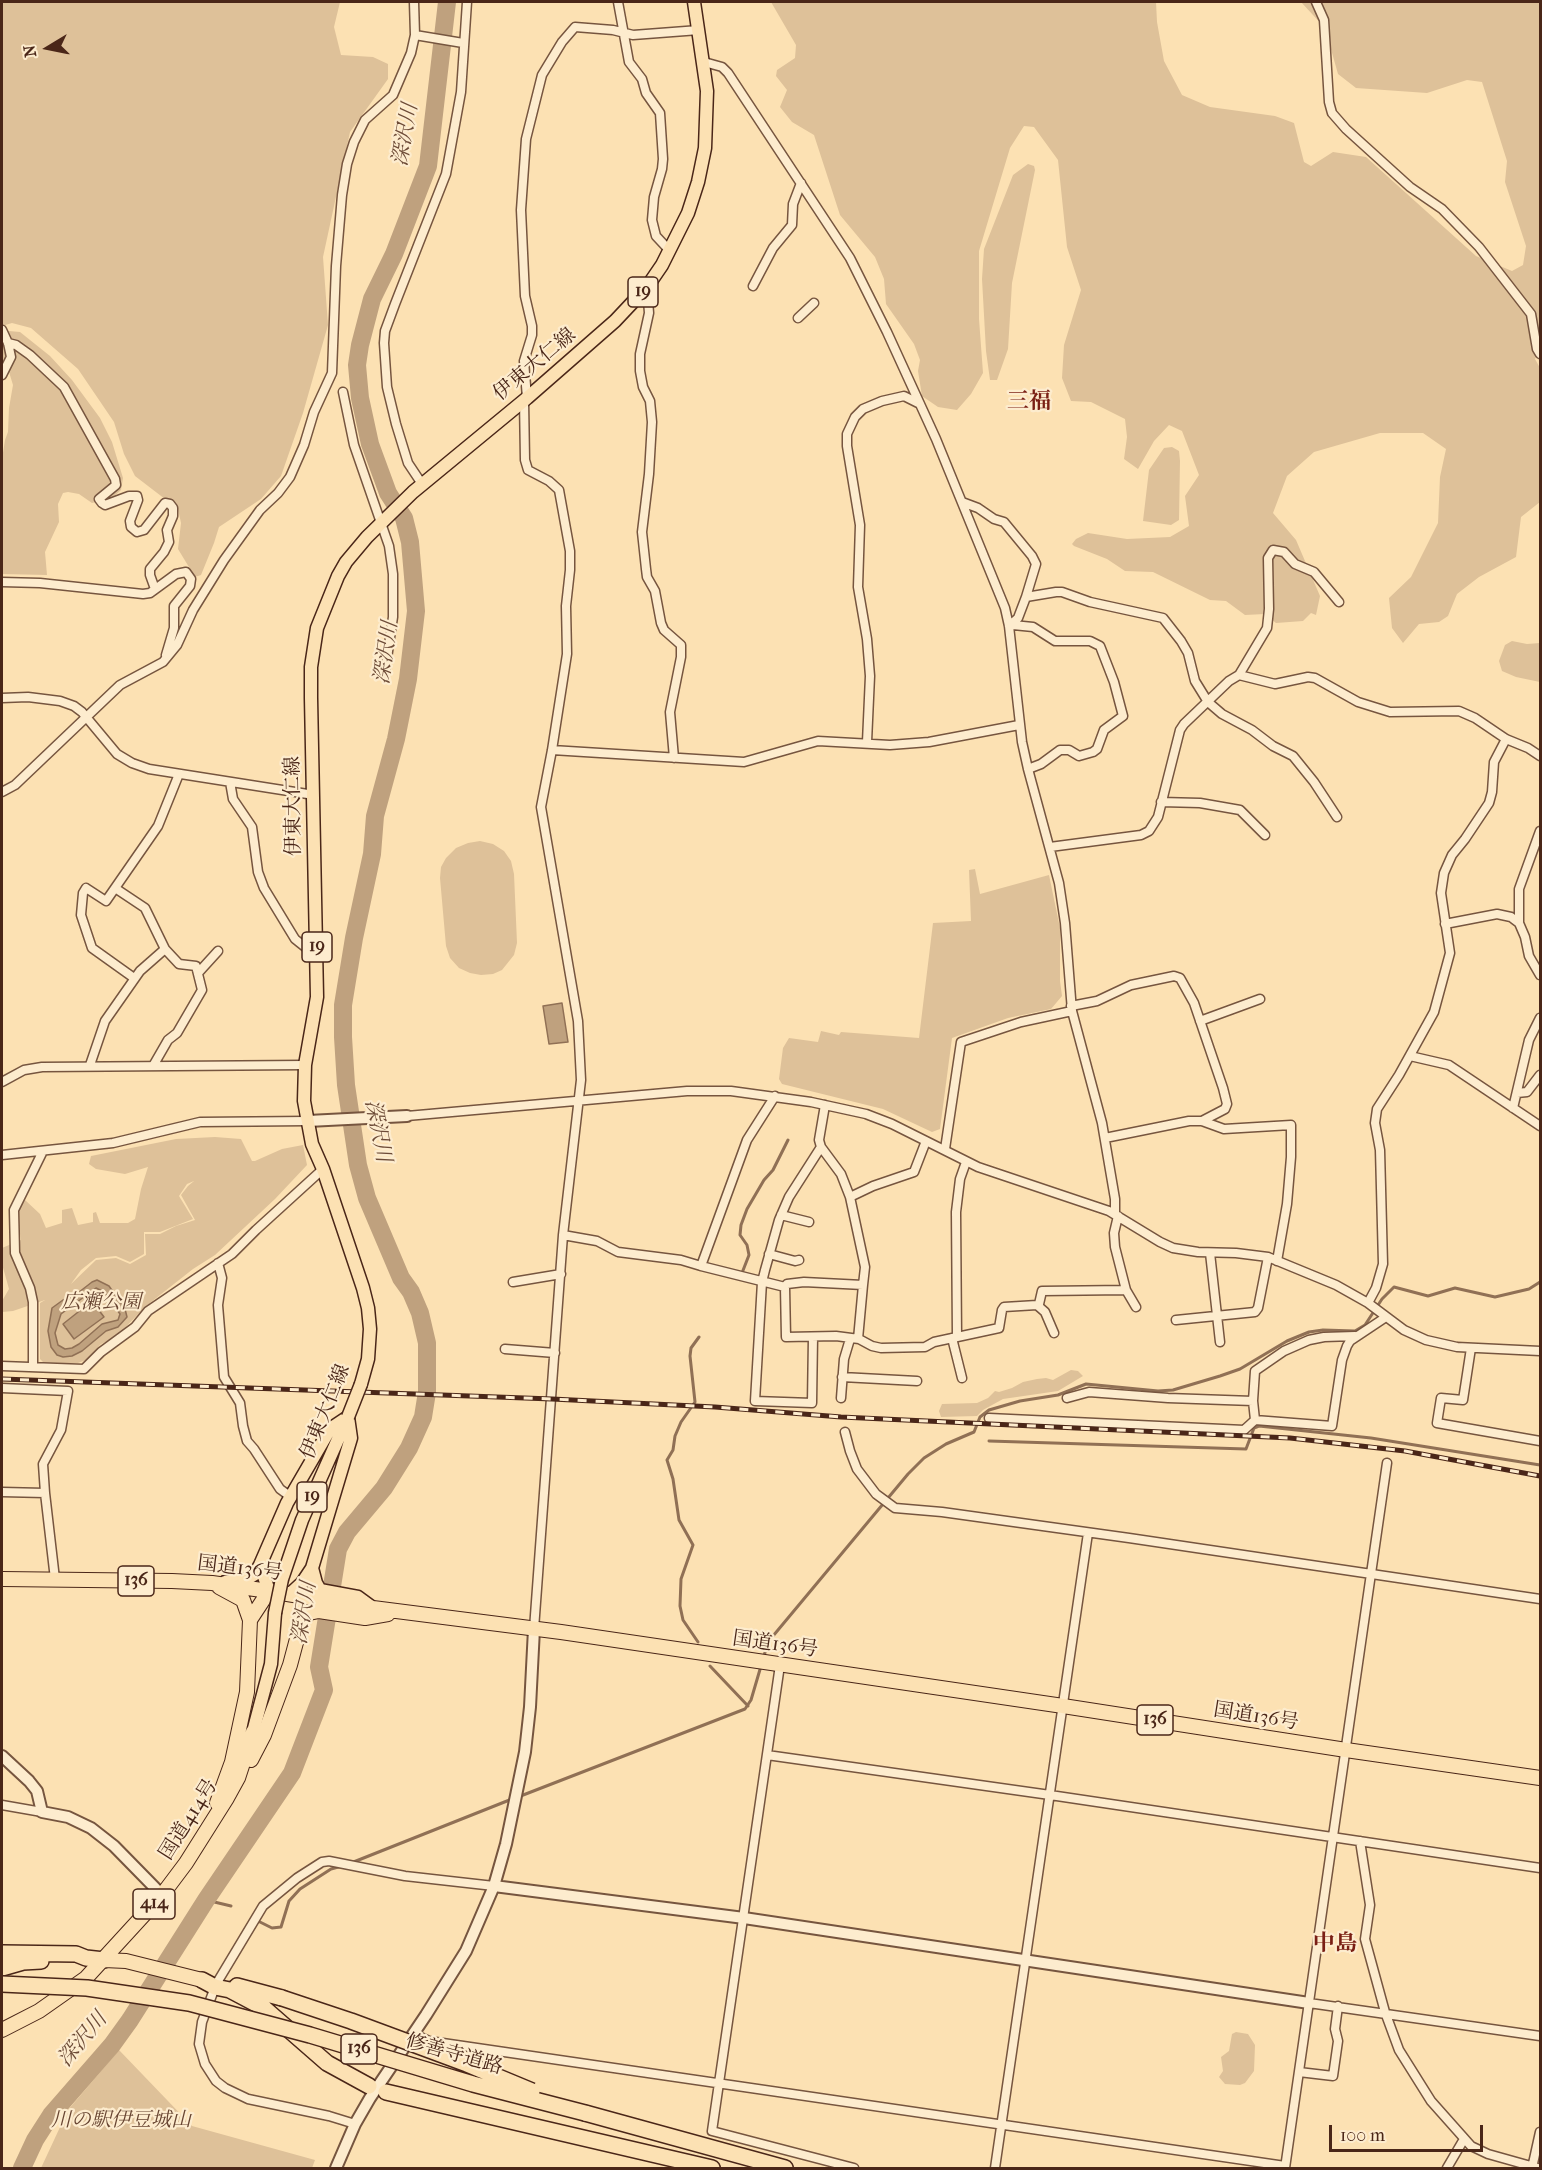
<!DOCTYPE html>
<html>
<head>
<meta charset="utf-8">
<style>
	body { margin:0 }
	#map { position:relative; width:1542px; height:2170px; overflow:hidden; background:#fce1b3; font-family:"IM FELL French Canon",serif }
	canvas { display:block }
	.frame { position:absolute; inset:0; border:3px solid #4a2618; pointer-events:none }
	.north { position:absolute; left:18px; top:18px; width:60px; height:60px; -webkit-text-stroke:4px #fdecce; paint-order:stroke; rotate:260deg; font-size:16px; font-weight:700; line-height:24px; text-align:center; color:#4a2618 }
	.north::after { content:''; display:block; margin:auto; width:21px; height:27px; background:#4a2618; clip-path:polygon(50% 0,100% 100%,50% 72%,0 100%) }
	.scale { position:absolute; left:1329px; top:2125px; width:154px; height:27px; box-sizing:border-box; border:3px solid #4a2618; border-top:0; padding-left:8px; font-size:18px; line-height:21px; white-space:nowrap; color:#4a2618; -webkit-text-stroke:4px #fdecce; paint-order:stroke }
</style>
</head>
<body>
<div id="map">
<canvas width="1542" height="2170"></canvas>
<div class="frame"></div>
<div class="north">N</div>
<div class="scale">100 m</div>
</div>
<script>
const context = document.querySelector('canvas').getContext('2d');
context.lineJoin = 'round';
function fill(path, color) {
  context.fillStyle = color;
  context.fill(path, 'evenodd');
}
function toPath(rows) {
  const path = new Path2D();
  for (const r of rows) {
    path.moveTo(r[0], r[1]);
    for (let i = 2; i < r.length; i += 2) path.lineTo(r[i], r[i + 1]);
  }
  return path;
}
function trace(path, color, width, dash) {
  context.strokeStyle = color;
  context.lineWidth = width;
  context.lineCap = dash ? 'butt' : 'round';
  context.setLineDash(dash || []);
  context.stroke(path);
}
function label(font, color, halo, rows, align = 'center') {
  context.font = font + ' "IM FELL French Canon","Noto Serif JP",serif';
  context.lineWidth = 4.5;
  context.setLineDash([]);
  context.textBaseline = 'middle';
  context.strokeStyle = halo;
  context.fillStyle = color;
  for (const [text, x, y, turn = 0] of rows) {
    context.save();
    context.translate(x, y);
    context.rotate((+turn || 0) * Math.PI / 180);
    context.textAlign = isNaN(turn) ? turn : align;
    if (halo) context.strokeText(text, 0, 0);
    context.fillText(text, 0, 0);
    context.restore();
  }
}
fill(toPath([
	[2,2,340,2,334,27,341,55,373,57,388,64,388,79,350,132,323,257,328,325,303,413,281,476,261,499,219,527,214,543,201,575,195,577,178,549,181,523,178,509,135,476,124,454,114,422,78,369,31,328,12,323,2,326],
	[771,2,1156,2,1157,22,1164,61,1182,95,1210,107,1275,116,1294,123,1304,162,1311,166,1333,152,1366,157,1476,256,1512,271,1523,265,1526,246,1505,182,1507,161,1482,82,1467,80,1427,93,1356,88,1338,74,1325,28,1301,2,1540,2,1540,349,1535,359,1540,368,1540,502,1521,517,1516,557,1479,577,1457,594,1448,616,1439,622,1419,624,1403,643,1392,628,1389,598,1411,577,1438,523,1440,477,1446,449,1423,433,1380,433,1314,452,1287,476,1273,513,1296,540,1320,596,1316,615,1311,613,1303,621,1276,623,1265,614,1245,615,1226,601,1210,600,1153,572,1125,571,1107,559,1074,546,1072,544,1076,539,1088,533,1127,539,1170,537,1189,526,1185,496,1199,475,1182,431,1169,425,1154,441,1138,469,1124,459,1127,437,1125,419,1091,402,1071,401,1062,378,1064,345,1081,290,1067,247,1058,160,1034,127,1024,126,1010,148,979,251,979,319,983,373,971,394,957,410,938,407,922,396,918,371,920,360,914,344,886,304,884,279,875,257,840,215,814,135,792,122,780,107,787,90,776,76,777,70,795,58,796,45],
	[1028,164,1034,166,1035,170,1012,283,1008,349,997,380,990,380,986,351,982,279,984,249,1013,175],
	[9,331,20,332,50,356,72,380,100,418,112,442,123,478,121,490,112,498,92,503,79,494,68,492,63,493,58,504,59,522,45,552,47,575,2,574,2,459,5,440,8,432,9,408,13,385,9,372,2,370,2,333],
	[1172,447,1179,451,1180,461,1179,520,1171,525,1143,521,1149,470,1164,448],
	[1512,641,1527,644,1540,643,1540,682,1516,677,1502,671,1499,661,1505,645],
	[480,841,493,844,504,851,511,861,514,874,517,943,514,955,502,970,493,974,481,975,470,973,459,968,450,958,446,946,440,878,441,867,446,858,456,848,468,843],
	[975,869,980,894,1049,875,1060,928,1060,981,1062,996,1051,1009,1008,1018,952,1038,940,1129,932,1132,883,1109,782,1084,779,1079,783,1048,789,1038,818,1042,821,1031,839,1035,841,1032,919,1038,933,923,971,921,969,870],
	[215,1137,241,1139,252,1161,255,1161,282,1149,303,1145,307,1165,275,1199,215,1255,193,1269,146,1306,116,1337,101,1344,86,1360,78,1363,44,1363,40,1359,40,1303,45,1300,13,1311,2,1312,2,1301,9,1289,2,1264,2,1248,21,1240,17,1211,25,1200,40,1214,46,1228,62,1223,62,1210,72,1208,78,1225,93,1222,93,1213,96,1212,100,1223,128,1223,135,1219,141,1189,148,1167,125,1174,96,1169,89,1164,91,1156,176,1139],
	[194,1181,188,1186,181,1195,195,1220,176,1226,160,1234,145,1234,146,1255,130,1264,116,1258,96,1260,71,1284,81,1270,96,1258,116,1256,130,1262,144,1254,144,1232,160,1232,193,1219,179,1196,187,1184],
	[1071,1370,1078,1371,1083,1376,1058,1391,1003,1399,983,1410,977,1416,941,1417,939,1411,942,1404,977,1403,988,1398,995,1391,999,1392,1012,1388,1023,1382,1037,1379,1046,1378,1053,1380],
	[1236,2032,1248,2034,1255,2045,1254,2071,1245,2083,1240,2085,1225,2084,1219,2077,1223,2071,1221,2057,1229,2051,1232,2034],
	[119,2050,192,2126,315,2160,312,2168,41,2168,68,2110]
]), '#dec199');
const water = toPath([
	[562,1003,568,1042,549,1044,543,1006,562,1003],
	[97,1280,109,1286,125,1309,127,1317,118,1327,106,1331,82,1351,72,1356,63,1357,57,1355,51,1347,48,1331,52,1308,63,1300,74,1296,92,1282,97,1280],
	[96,1288,104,1292,120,1314,118,1320,102,1324,79,1344,72,1348,65,1349,58,1345,55,1333,61,1314,96,1288],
	[92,1301,104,1317,74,1339,63,1324,92,1301]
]);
fill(water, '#bfa17e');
trace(water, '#907055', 1.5);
trace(toPath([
	[742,1273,749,1255,747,1245,740,1235,741,1225,747,1209,764,1180,773,1170,788,1140],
	[989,1441,1246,1449,1254,1428,1259,1426,1371,1438,1540,1465],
	[698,1642,683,1620,680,1606,681,1579,693,1545,679,1520,673,1479,667,1460,673,1450,675,1436,681,1422,695,1402,690,1356,691,1348,699,1337],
	[764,1656,768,1642,908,1474,924,1458,946,1444,974,1432,980,1417,989,1410,1020,1401,1058,1395,1086,1384,1158,1391,1173,1390,1220,1376,1240,1369,1287,1341,1309,1332,1323,1330,1355,1331,1365,1325,1382,1299,1394,1287,1428,1296,1455,1288,1495,1297,1529,1289,1540,1282],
	[710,1666,748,1706],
	[518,1797,745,1709,751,1700,761,1666],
	[351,1863,512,1799],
	[206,1900,231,1906],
	[260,1922,272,1928,281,1927,289,1901,300,1889,331,1869,342,1866]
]), '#907055', 3);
trace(toPath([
	[22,2168,35,2140,51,2115,112,2045,130,2020,206,1900,292,1773,324,1690,319,1667,338,1549,347,1532,384,1488,409,1448,423,1417,427,1392,427,1343,420,1313,411,1292,401,1278,367,1198,358,1165,346,1085,343,1037,343,1005,354,938,372,854,375,816,396,739,408,679,416,611,410,542,404,518,388,493,370,444,360,398,357,365,360,345,372,299,394,254,428,166,447,2]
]), '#bfa17e', 18);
const minor = toPath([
	[414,2,415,35,463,43],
	[618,2,629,62,642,79,646,93,660,113,663,159,662,169,654,197,652,220,656,236,670,251],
	[1316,2,1324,20,1329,102,1332,113,1346,129,1410,187,1442,209,1479,247,1531,314,1537,349,1540,354],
	[704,62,722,67,728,73,850,258,887,332,936,439,1005,608,1009,626,1022,742,1028,769,1059,883,1065,923,1072,1011,1102,1123,1115,1199,1115,1213],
	[753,286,773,248,792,225,793,204,801,183],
	[647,287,649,313,640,354,640,371,643,387,650,401,652,422,649,474,642,532,646,569,647,577,655,591,661,623,664,630,681,645,681,657,670,712,674,758],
	[798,318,814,303],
	[2,330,8,343,11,357,2,375],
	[8,343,16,345,30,355,64,387,115,479,116,485,99,499,102,503,105,505,129,496,137,496,138,500,130,521,131,527,137,532,144,530,165,503,170,504,173,508,173,516,167,530,169,542,164,552,150,569,150,575,155,589],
	[343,392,354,445,389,546,393,574,393,617,385,672],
	[527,398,524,361,532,335,532,326,525,296,521,210,526,139,542,75,562,42,575,27,613,30,633,35,699,30],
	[524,400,525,460,528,470,549,481,559,490,570,551,570,570,566,606,567,654,552,750,541,807,578,1021,581,1080,563,1235,534,1629],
	[422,484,408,463,396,424,387,387,384,343,385,331,395,304,446,174,461,92,467,2],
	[962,502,978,508,994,519,1004,522,1032,556,1036,564,1026,597],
	[2,582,40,583,143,594,150,593,176,574,186,572,191,579,190,586,174,606,174,628,166,655],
	[1013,625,1033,627,1055,641,1090,641,1100,646,1114,682,1123,716,1104,730,1097,749,1093,752,1079,756,1069,750,1060,750,1041,764,1028,769],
	[1009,626,1018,618,1026,597,1056,592,1062,592,1090,602,1163,618,1181,641,1188,653,1195,681,1208,702,1222,714,1252,730,1273,746,1293,756,1314,782,1337,817],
	[1239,675,1267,628,1269,609,1268,558,1273,550,1284,552,1295,564,1314,572,1339,602],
	[2,698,28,697,60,701,74,706,82,712,117,754,132,763,149,769,314,795],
	[867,742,870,676,867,639,858,587,860,525,847,446,847,434,855,417,863,409,882,401,904,396,920,404],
	[552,750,744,762,818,741,890,745,929,742,1019,725],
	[230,782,233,799,252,827,258,872,264,888,295,939,305,947,317,951],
	[2,792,15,785,120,685,163,662,177,645,193,610,224,560,260,510,278,493,290,477,304,445,314,412,332,373,336,266,342,195,347,164,354,142,365,120,393,95,411,53,415,35],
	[1161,802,1200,803,1240,810,1265,835],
	[1050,847,1141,835,1149,831,1158,817,1180,730,1184,724,1229,681,1239,675,1275,684,1308,677,1315,678,1358,702,1390,712,1459,711,1475,718,1506,739,1528,748,1540,756],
	[1519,923,1519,889,1540,831],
	[1445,924,1497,914,1511,917,1519,923,1525,937,1529,956,1540,975],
	[198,973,218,951],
	[134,978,92,948,81,915,83,893,86,888,106,901,158,826,179,774],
	[1071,1006,1097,1001,1131,985,1174,976,1180,978,1194,1003,1223,1088,1227,1104,1225,1109,1202,1121],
	[1200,1021,1260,999],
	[1410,1056,1449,1065,1540,1126],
	[90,1065,105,1021,140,971,165,949,145,908,115,888],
	[153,1066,168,1040,177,1033,202,990,196,966,179,964,165,949],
	[2,1082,24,1070,42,1067,305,1065],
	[1517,1093,1527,1092,1540,1075],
	[825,1105,819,1140,821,1147,841,1174,850,1197],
	[1513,1108,1529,1040,1540,1018],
	[407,1116,687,1091,731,1091,811,1102,866,1114,892,1124,978,1167,1109,1211,1160,1242,1173,1248,1198,1252,1236,1253,1268,1257,1336,1285,1368,1303,1404,1330,1426,1340,1457,1347,1540,1351],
	[1105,1138,1189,1121,1202,1121,1224,1129,1291,1125,1291,1157,1287,1204,1277,1261],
	[945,1149,961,1042,1021,1022,1072,1011],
	[2,1155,113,1143,200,1122,308,1121],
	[781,1215,809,1222],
	[563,1235,597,1241,618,1252,681,1260,701,1266,747,1140,775,1096],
	[1210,1253,1220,1342],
	[769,1254,795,1261,799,1260],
	[218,1263,222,1278,218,1305,224,1377,240,1403,243,1426,247,1441,254,1449,280,1489,291,1497],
	[701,1266,785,1287,787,1284,804,1282,863,1285,865,1267,850,1197,873,1186,914,1172,926,1141],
	[513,1282,561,1274],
	[785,1287,786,1337,836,1336,859,1339,872,1346,881,1348,925,1347,934,1342,999,1328,1002,1310,1004,1307,1037,1305,1039,1304,1042,1291,1126,1290,1115,1247,1114,1233,1118,1216],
	[1126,1290,1136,1307],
	[1368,1303,1376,1288,1383,1264,1380,1150,1375,1123,1377,1109,1399,1075,1434,1012,1450,953,1441,893,1444,873,1452,855,1465,839,1489,803,1492,792,1494,762,1506,739],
	[1037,1305,1045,1312,1054,1333],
	[1176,1320,1255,1312,1258,1308,1268,1257],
	[813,1337,812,1403,755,1401,762,1282,765,1270,779,1220,789,1197,821,1147],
	[957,1337,956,1212,960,1179,966,1162],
	[952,1338,962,1378],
	[858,1339,863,1285],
	[1471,1348,1463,1400,1441,1398,1437,1423,1540,1441],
	[505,1349,555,1353],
	[2,1366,84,1369,101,1352,135,1327,148,1311,232,1254,256,1230,323,1169],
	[33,1367,33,1302,30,1288,15,1253,14,1210,43,1151],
	[842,1377,917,1381],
	[2,1388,68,1391,61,1430,43,1464,45,1493],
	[841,1398,844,1359,850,1339],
	[1067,1398,1089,1392,1168,1398,1253,1401],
	[989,1418,1244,1430,1255,1420,1332,1426,1342,1360,1347,1346,1350,1341,1386,1317],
	[1255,1420,1253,1401,1255,1371,1284,1351,1309,1340,1324,1337,1355,1336],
	[845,1432,850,1451,857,1469,876,1494,895,1508,942,1512,1129,1538,1540,1599],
	[2,1492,45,1493,55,1579],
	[780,1665,712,2131,854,2168],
	[767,1755,1050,1795,1540,1868],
	[2,1805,42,1812],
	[1360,1841,1370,1905,1365,1939,1385,2012,1399,2050,1431,2101,1471,2146,1488,2154,1538,2168],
	[218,1981,263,1906,297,1878,322,1862,329,1861,405,1876,494,1886],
	[215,1987,202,2022,199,2044,205,2064,216,2081,225,2088,248,2099,329,2116,355,2124],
	[1309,2003,1540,2036],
	[414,2034,429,2041,1285,2166],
	[1299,2072,1333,2076,1338,2041,1335,2029,1338,2006],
	[995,2168,1088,1533],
	[1285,2168,1387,1463],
	[1447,2168,1464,2139],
	[1532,2168,1540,2132]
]);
const tertiary = toPath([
	[308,1121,407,1116],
	[2,1756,29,1781,37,1791,42,1812,68,1817,91,1828,114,1846,162,1895],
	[494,1886,744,1918,1309,2003],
	[336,2168,355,2124,370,2098,426,2015,466,1951,494,1886,506,1844,525,1752,530,1707,534,1629]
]);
const primary = toPath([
	[361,1384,368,1359,370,1329,368,1308,363,1288,323,1169,312,1144,304,1101,305,1065,317,997,311,698,311,667,317,628,338,576,346,562,367,537,413,492,527,398,615,321,647,287,662,265,688,213,698,182,705,148,707,91,694,2],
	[348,1417,351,1438,312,1568,316,1583,320,1590,358,1597,373,1608],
	[282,1579,302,1520,347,1419],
	[225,1582,245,1580,255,1574,260,1565],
	[269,1591,260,1565,287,1503,330,1429,348,1417],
	[290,1594,302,1583,312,1568],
	[253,1732,271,1664,275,1613]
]);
const trunk = toPath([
	[2,1579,172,1581,212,1583,269,1591,373,1608,561,1632,1063,1706,1346,1750,1540,1778],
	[250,1620,269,1591],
	[251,1760,264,1735,290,1665,302,1620,309,1613,319,1611,365,1618,388,1614],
	[217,1803,232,1762,247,1692,250,1620,243,1600,219,1587],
	[104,1960,126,1961,202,1980],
	[2,2030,39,2011,86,1978,162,1895,186,1863,227,1798,238,1778,253,1732]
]);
const motorway = toPath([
	[2,1953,76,1954,86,1958,104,1960],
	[2,1968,23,1962,41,1961],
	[202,1980,215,1987,230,1990,264,2008,327,2063,369,2086],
	[237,1986,282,1998],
	[386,2092,712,2168],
	[585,2113,785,2168]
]);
trace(minor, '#76553f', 11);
trace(tertiary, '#76553f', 14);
trace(primary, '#4a2618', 15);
trace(trunk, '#4a2618', 16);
trace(motorway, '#4a2618', 18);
trace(minor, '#fdecce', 8);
trace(tertiary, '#fdecce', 10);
trace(primary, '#fce1b3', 12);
trace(trunk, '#fce1b3', 14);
trace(motorway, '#fce1b3', 15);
const rail = toPath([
	[2,1379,552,1399,715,1407,841,1417,1290,1438,1405,1451,1540,1476]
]);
trace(rail, '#4a2618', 5);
trace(rail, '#fdecce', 3, [9]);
const primaryBridge = toPath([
	[348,1417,361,1384],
	[275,1613,282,1579]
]);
const motorwayBridge = toPath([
	[2,1984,87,1988,189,2003,310,2035,473,2084,585,2113],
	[282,1998,351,2021,467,2064,532,2091]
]);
trace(primaryBridge, '#4a2618', 15, []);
trace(motorwayBridge, '#4a2618', 18, []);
trace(primaryBridge, '#fce1b3', 12);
trace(motorwayBridge, '#fce1b3', 15);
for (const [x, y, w] of [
	[643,292,30],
	[317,947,30],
	[312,1497,30],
	[136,1581,36],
	[1155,1720,36],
	[154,1904,42],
	[359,2049,36]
]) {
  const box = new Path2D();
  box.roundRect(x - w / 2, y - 15, w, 30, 4.5);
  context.fillStyle = '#fdecce';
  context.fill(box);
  trace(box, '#4a2618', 1.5);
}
label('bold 18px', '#4a2618', null, [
	["19",643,292],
	["19",317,947],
	["19",312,1497],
	["136",136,1581],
	["136",1155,1720],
	["414",154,1904],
	["136",359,2049]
]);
label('20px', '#4a2618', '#fdecce', [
	["伊東大仁線",535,365,-40],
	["伊東大仁線",294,806,-91],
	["伊東大仁線",326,1412,-68],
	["国道136号",240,1569,7],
	["国道136号",775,1645,8],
	["国道136号",1256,1717,9],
	["国道414号",189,1820,-58],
	["修善寺道路",454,2055,16]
]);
label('italic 20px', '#684532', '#fdecce', [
	["広瀬公園",101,1303],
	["川の駅伊豆城山",121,2121]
]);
label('italic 21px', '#6d4b37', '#fdecce', [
	["深沢川",406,135,-80],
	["深沢川",387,653,-82],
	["深沢川",377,1131,79],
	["深沢川",305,1613,-81],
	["深沢川",83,2040,-50]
]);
label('bold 22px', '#7a1f14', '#fdecce', [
	["三福",1029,403],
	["中島",1335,1945]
]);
</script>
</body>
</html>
